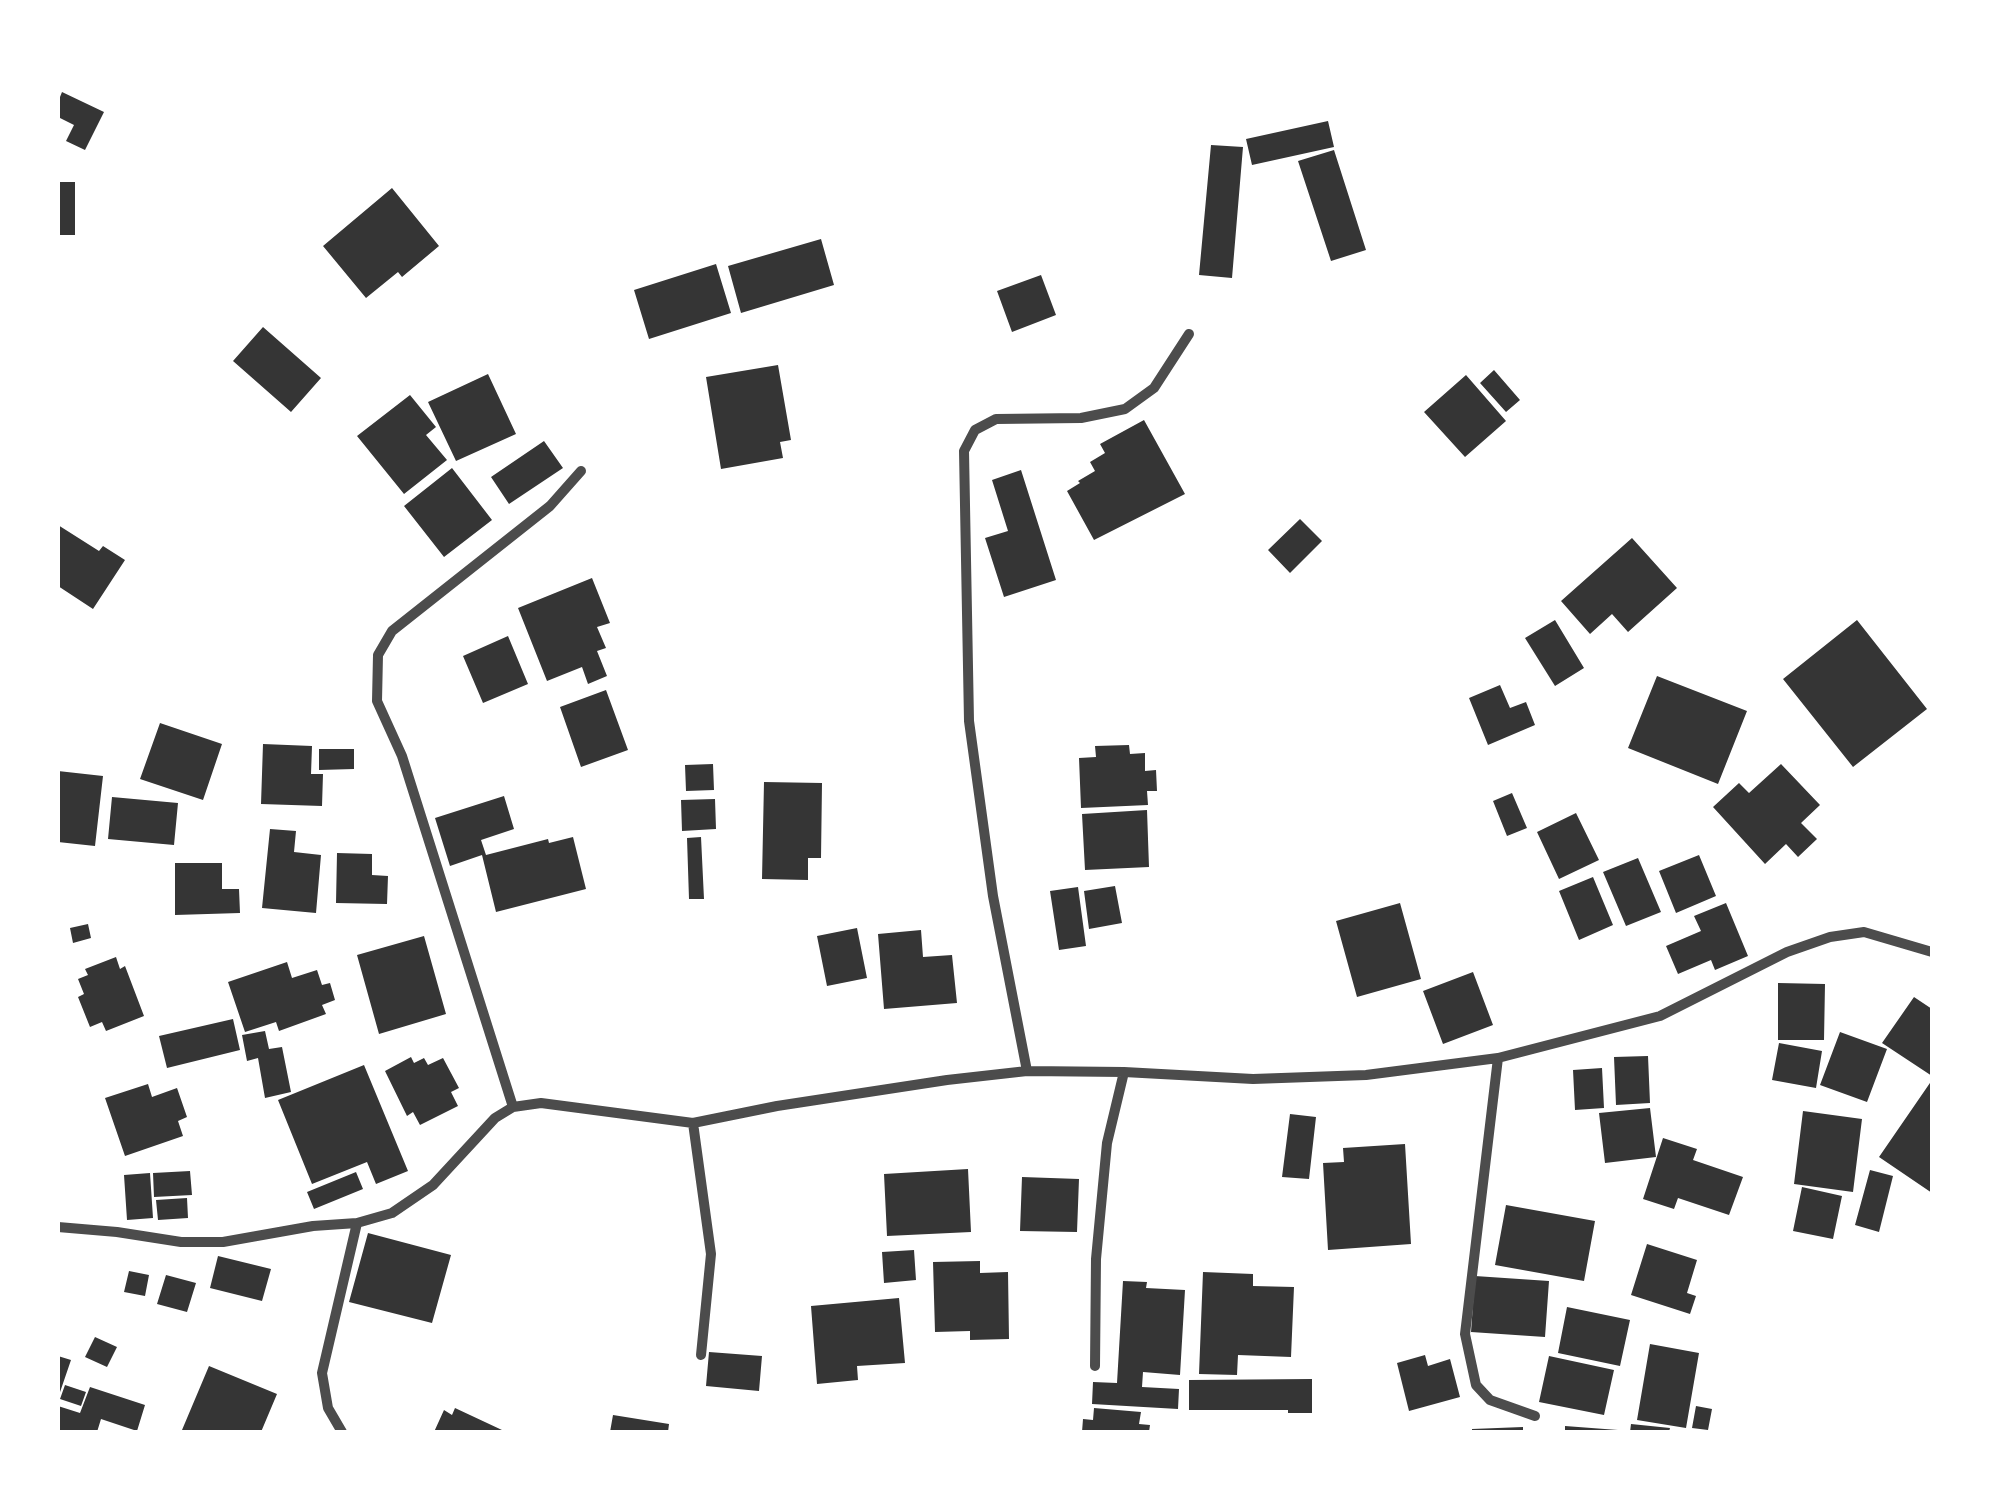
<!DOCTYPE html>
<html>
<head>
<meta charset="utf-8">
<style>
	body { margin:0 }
	#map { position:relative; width:1990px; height:1490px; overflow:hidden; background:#fff; font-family:"Fira Sans Condensed",sans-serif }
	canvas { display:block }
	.frame { position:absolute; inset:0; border:60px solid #fff; pointer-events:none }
</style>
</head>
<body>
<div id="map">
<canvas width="1990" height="1490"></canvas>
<div class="frame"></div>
</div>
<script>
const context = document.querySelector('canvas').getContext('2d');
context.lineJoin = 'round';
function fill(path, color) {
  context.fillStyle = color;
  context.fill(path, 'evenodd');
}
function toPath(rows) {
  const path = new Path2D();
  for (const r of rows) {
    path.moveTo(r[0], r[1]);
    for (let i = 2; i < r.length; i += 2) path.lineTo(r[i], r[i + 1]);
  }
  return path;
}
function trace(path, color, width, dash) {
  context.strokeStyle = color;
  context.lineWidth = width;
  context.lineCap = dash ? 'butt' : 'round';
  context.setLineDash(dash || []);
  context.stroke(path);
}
fill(toPath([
	[62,92,104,112,85,150,66,141,74,125,58,117,58,102],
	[1328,121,1334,147,1252,165,1246,139],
	[1211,145,1243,147,1232,278,1199,275],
	[1334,150,1366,250,1331,261,1298,161],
	[58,182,75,182,75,235,58,235],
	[392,188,439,246,402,277,398,272,366,298,323,246],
	[821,239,834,285,741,313,728,266],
	[716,264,731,313,649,339,634,290],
	[1041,275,1056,315,1012,332,997,291],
	[263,327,321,378,291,412,233,361],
	[778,365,791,440,780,442,783,458,721,469,706,377],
	[1494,370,1520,400,1506,412,1480,383],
	[488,374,516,434,456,461,428,402],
	[1466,375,1506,421,1465,457,1424,412],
	[410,395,436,427,426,435,447,460,404,494,357,436],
	[1144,420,1185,494,1094,540,1067,491,1080,483,1078,481,1095,471,1090,462,1105,453,1100,444],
	[544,441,563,468,509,504,491,477],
	[452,468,492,520,444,557,404,506],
	[1021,470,1056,580,1004,597,985,538,1008,531,992,480],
	[1300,519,1322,541,1290,573,1268,550],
	[58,525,99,551,103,546,125,560,93,609,58,586],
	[1632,538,1677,588,1628,632,1612,614,1590,634,1561,601],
	[592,578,610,623,597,627,606,648,597,651,607,676,588,684,582,667,547,681,518,608],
	[1555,620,1584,668,1555,686,1525,638],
	[1857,620,1927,709,1853,767,1783,679],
	[508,636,528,684,483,703,463,656],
	[1657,676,1747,711,1718,784,1628,748],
	[1500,685,1510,708,1526,702,1535,725,1488,745,1469,698],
	[606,690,628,750,581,767,560,707],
	[160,723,222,744,203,800,140,779],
	[263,744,312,746,311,774,323,774,322,806,261,804],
	[1129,745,1130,754,1145,753,1145,771,1156,770,1157,791,1147,791,1148,805,1081,808,1079,758,1096,757,1095,746],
	[319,749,354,749,354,769,319,770],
	[713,764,714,790,686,791,685,765],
	[1781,764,1820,805,1801,823,1817,839,1798,857,1786,844,1765,864,1713,807,1739,783,1749,793],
	[58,771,103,776,95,846,58,842],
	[764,782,822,783,821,858,808,858,808,880,762,879],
	[1512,793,1527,828,1507,836,1493,801],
	[504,796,514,829,481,840,486,855,548,839,549,843,573,837,586,889,496,912,482,855,450,866,435,818],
	[112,797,178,803,174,845,108,839],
	[715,799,716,829,682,831,681,800],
	[1147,810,1149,867,1085,870,1082,814],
	[1576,813,1599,860,1559,879,1537,832],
	[270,829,296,831,294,852,321,855,316,913,262,908],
	[701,837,704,899,689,899,687,838],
	[337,853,372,854,372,875,388,876,387,904,336,903],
	[1699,855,1716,896,1676,913,1659,871],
	[1638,858,1661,912,1626,926,1603,872],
	[175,863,222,863,222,889,239,889,240,913,175,915],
	[1593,877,1613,925,1579,940,1559,891],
	[1115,886,1122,923,1089,929,1084,891],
	[1078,887,1086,946,1059,950,1050,891],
	[1400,903,1421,979,1357,997,1336,921],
	[1726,903,1748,956,1715,970,1711,960,1678,974,1666,946,1701,931,1694,916],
	[88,924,91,938,73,943,70,928],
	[857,928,867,978,827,986,817,936],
	[921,930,923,957,952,955,957,1003,884,1009,878,934],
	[424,936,446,1014,379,1034,357,955],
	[116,957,120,969,125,966,144,1016,106,1031,102,1022,90,1027,78,997,84,994,78,979,88,975,85,969],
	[287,962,292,978,317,970,322,985,330,983,335,1000,322,1005,326,1014,279,1031,276,1022,245,1032,228,982],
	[1473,972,1493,1025,1443,1044,1423,991],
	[1778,983,1825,984,1824,1040,1778,1040],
	[1914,997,1932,1009,1932,1076,1882,1043],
	[233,1019,240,1050,167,1068,159,1036],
	[265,1031,269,1049,282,1047,291,1092,265,1098,258,1058,247,1061,242,1035],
	[1840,1032,1887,1049,1867,1102,1820,1085],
	[1779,1043,1822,1051,1816,1088,1772,1080],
	[1648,1056,1650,1103,1616,1105,1614,1057],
	[411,1057,414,1063,424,1058,428,1065,443,1058,459,1088,451,1092,458,1106,420,1125,413,1112,407,1116,385,1071],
	[364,1065,408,1171,376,1184,367,1162,312,1184,278,1100],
	[1602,1068,1604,1108,1575,1110,1573,1070],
	[1932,1080,1932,1193,1879,1157],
	[148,1084,152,1097,177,1088,187,1117,178,1121,183,1136,125,1156,105,1098],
	[1650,1108,1656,1157,1605,1163,1599,1113],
	[1803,1111,1862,1119,1853,1192,1794,1184],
	[1290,1114,1316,1117,1309,1179,1282,1177],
	[1663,1138,1697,1149,1693,1160,1743,1177,1729,1215,1678,1198,1674,1209,1643,1199],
	[1405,1144,1411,1244,1328,1250,1323,1163,1344,1162,1343,1148],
	[968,1169,971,1232,887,1236,884,1174],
	[1870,1170,1893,1176,1879,1232,1855,1225],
	[190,1171,192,1195,154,1197,153,1173],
	[356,1172,363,1189,314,1209,307,1192],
	[150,1173,153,1218,127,1220,124,1175],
	[1022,1177,1079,1179,1077,1232,1020,1231],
	[1802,1187,1842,1196,1833,1239,1793,1231],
	[187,1198,188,1218,158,1220,156,1200],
	[1506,1205,1595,1221,1584,1281,1495,1265],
	[368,1233,451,1255,432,1323,349,1302],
	[1647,1244,1697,1260,1687,1293,1696,1296,1690,1314,1631,1295],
	[914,1250,916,1280,884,1283,882,1252],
	[218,1256,271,1269,262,1301,210,1288],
	[980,1261,980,1273,1008,1272,1009,1339,970,1340,970,1331,935,1332,933,1262],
	[129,1271,149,1275,145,1296,124,1292],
	[1203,1272,1253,1274,1253,1286,1294,1287,1291,1357,1238,1355,1237,1375,1199,1374],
	[166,1275,196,1283,187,1312,157,1304],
	[1475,1276,1549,1281,1545,1337,1471,1332],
	[1123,1281,1147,1282,1146,1288,1185,1290,1180,1375,1143,1372,1142,1387,1179,1389,1178,1409,1092,1404,1093,1382,1117,1383],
	[899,1298,905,1363,857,1366,858,1380,817,1384,811,1306],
	[1567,1307,1630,1320,1620,1366,1558,1353],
	[95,1337,117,1347,107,1367,85,1357],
	[1650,1344,1699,1353,1686,1428,1637,1420],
	[709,1352,762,1356,759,1391,706,1386],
	[1425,1355,1428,1366,1450,1359,1460,1397,1409,1411,1397,1363],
	[58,1356,71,1360,58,1398],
	[1549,1356,1614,1370,1604,1415,1539,1402],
	[209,1366,277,1394,261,1432,188,1432,182,1430],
	[1312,1379,1312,1413,1288,1413,1288,1410,1189,1410,1189,1380],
	[65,1385,86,1392,81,1406,60,1399],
	[90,1387,145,1405,137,1431,101,1419,97,1432,58,1432,58,1406,80,1413],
	[1696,1406,1712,1409,1708,1430,1692,1428],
	[455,1408,502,1430,500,1432,434,1432,444,1410,452,1415],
	[1094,1408,1141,1412,1139,1424,1150,1425,1149,1432,1082,1432,1083,1419,1093,1420],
	[613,1415,669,1424,668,1432,610,1432],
	[1631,1424,1670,1428,1669,1432,1630,1432],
	[1565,1426,1618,1430,1618,1432,1565,1432],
	[1523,1427,1523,1432,1472,1432,1472,1429]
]), '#353535');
trace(toPath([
	[1498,1058,1465,1334,1476,1385,1490,1400,1535,1416],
	[1027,1071,993,896,969,721,964,451,975,430,996,419,1081,418,1125,409,1154,388,1189,334],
	[513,1107,402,756,377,701,378,655,392,631,550,506,581,471],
	[693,1123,711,1254,701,1355],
	[58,1227,117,1232,181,1242,223,1242,313,1226,357,1223,392,1213,433,1185,495,1118,513,1107,541,1103,693,1123,777,1106,947,1080,1027,1071,1124,1072,1253,1079,1366,1075,1498,1058,1660,1016,1787,952,1830,937,1864,932,1932,952],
	[1095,1366,1096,1259,1107,1143,1124,1072],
	[342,1432,328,1408,322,1373,357,1223]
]), '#4c4c4c', 10);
</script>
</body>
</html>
